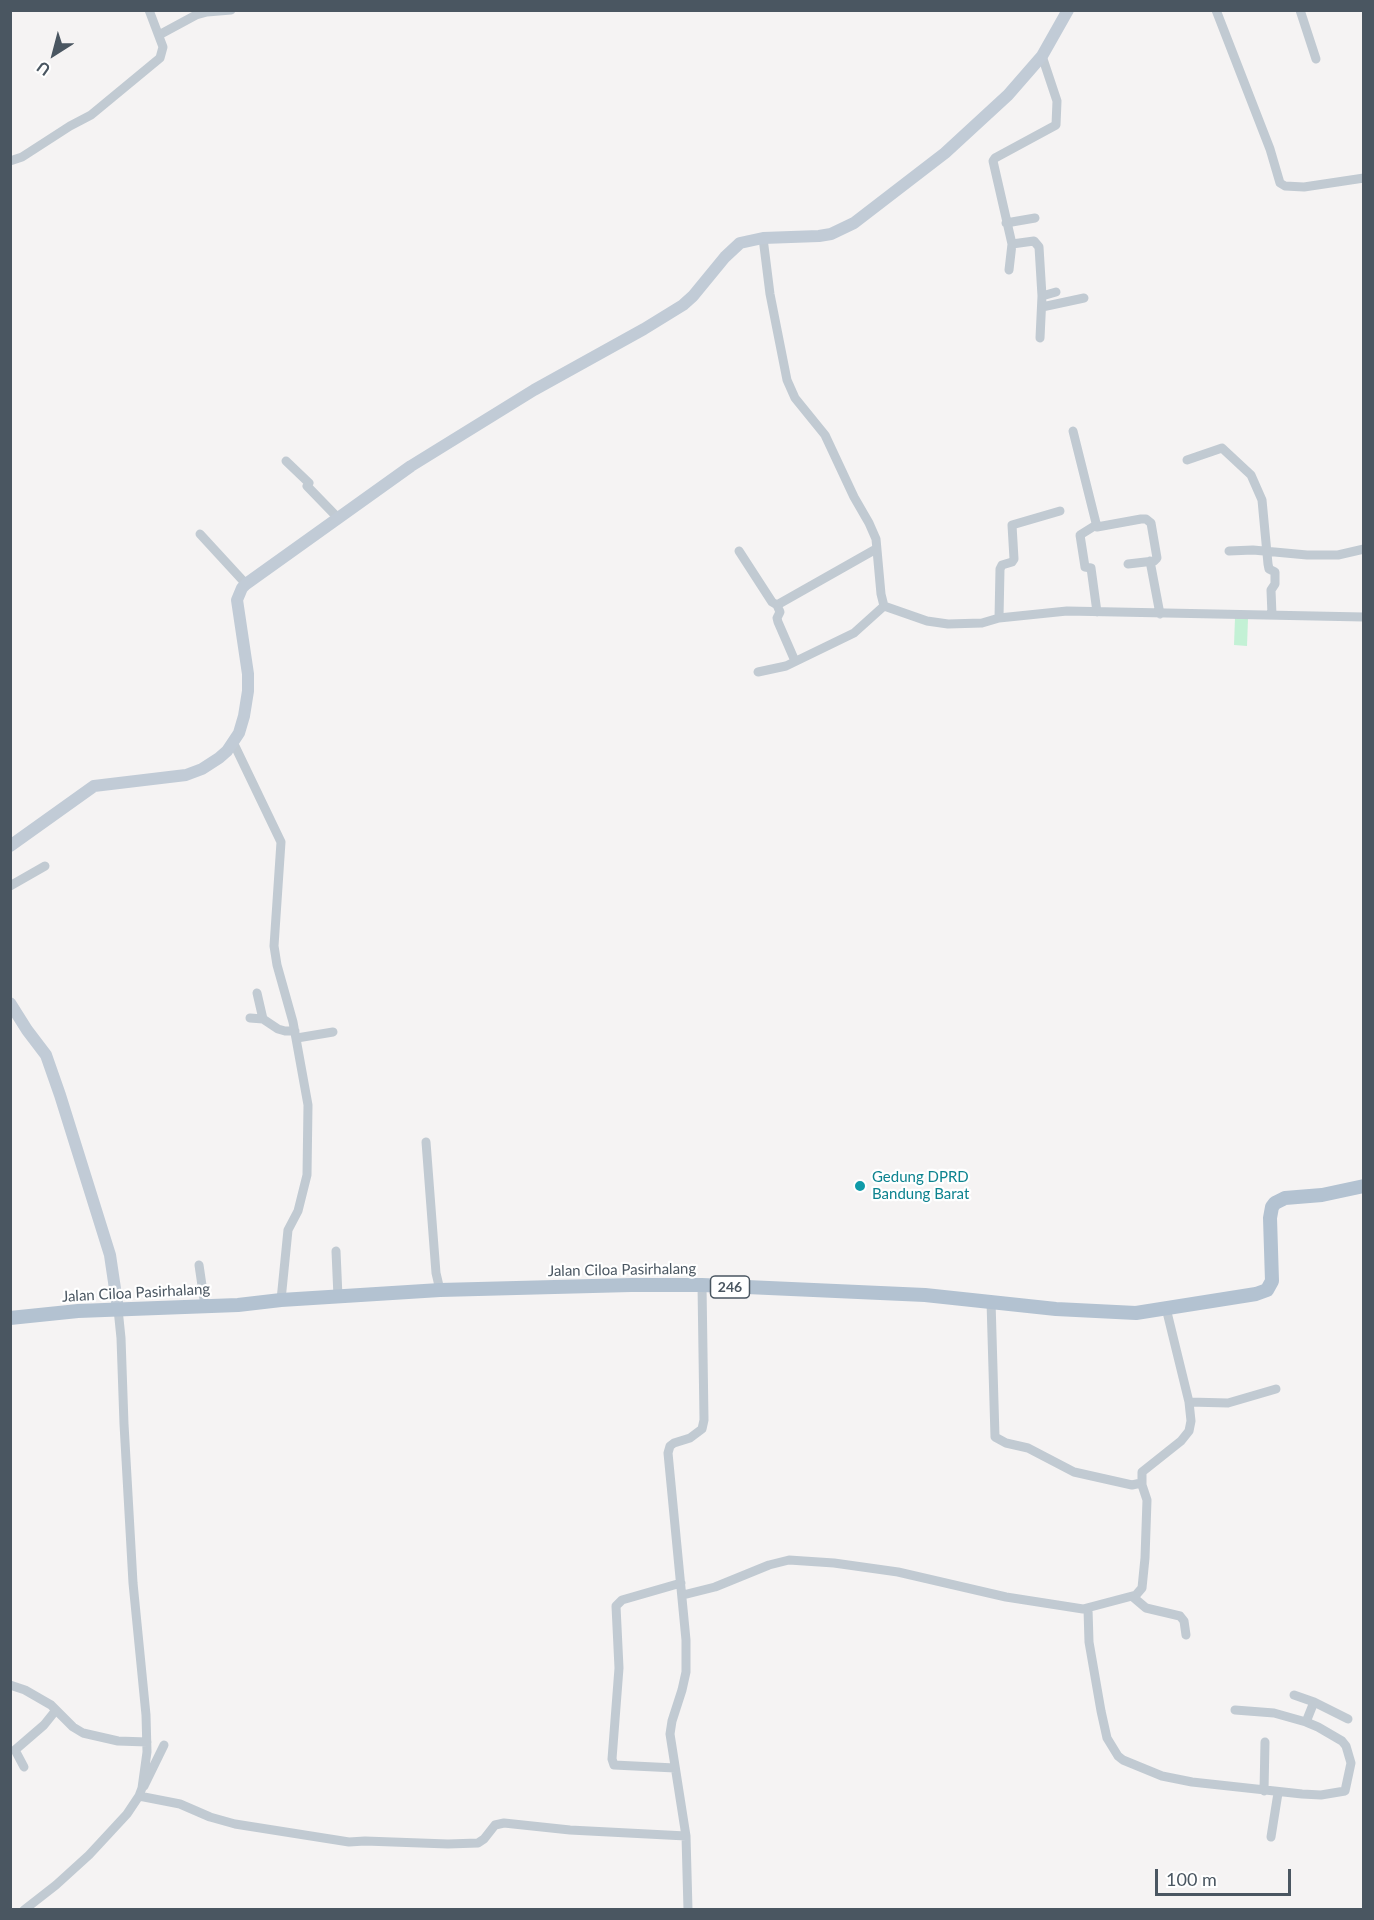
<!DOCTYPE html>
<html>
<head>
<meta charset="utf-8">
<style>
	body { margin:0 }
	#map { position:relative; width:1374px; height:1920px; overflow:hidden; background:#f5f3f3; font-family:Lato,sans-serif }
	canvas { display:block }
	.frame { position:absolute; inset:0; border:12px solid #4a5661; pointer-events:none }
	.north { position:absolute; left:24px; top:24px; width:60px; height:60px; -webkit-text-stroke:4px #fff; paint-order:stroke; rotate:216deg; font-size:16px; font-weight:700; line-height:24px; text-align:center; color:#4a5661 }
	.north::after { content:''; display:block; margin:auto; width:21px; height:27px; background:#4a5661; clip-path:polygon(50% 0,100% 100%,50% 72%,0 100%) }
	.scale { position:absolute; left:1155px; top:1869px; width:136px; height:27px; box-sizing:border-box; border:3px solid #4a5661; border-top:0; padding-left:8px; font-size:18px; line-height:21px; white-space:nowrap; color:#4a5661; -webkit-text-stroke:4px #fff; paint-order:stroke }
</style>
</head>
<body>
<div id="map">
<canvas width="1374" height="1920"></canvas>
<div class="frame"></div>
<div class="north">U</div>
<div class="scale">100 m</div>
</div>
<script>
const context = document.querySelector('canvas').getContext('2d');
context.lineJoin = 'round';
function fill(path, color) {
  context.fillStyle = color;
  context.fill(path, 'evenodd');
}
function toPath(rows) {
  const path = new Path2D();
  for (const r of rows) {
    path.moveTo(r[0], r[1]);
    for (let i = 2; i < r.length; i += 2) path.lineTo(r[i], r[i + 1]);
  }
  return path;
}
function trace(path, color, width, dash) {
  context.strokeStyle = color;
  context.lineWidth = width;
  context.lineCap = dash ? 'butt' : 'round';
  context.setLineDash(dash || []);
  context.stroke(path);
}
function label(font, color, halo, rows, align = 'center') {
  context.font = font + ' Lato,sans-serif';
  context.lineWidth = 4.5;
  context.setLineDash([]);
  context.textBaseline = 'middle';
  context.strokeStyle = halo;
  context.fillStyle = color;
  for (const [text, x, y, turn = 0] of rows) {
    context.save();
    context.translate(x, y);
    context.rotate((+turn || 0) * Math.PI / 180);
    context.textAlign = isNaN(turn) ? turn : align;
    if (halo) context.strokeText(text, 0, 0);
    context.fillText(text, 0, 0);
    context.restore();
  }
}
fill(toPath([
	[1235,618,1248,619,1247,646,1234,645]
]), '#c3f1d5');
trace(toPath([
	[1216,10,1270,149,1280,183,1285,186,1304,187,1364,178],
	[1300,10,1316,59],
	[159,35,196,15,207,12,231,10],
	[10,161,22,157,70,126,91,115,160,58,163,47,149,10],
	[1006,223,1035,218],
	[763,238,770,294,787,380,795,398,825,435,854,497,869,523,876,539,881,594,884,606],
	[1012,244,1034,241,1039,247,1042,296,1040,338],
	[1009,270,1012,244,993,161,995,158,1056,125,1057,101,1042,56],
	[1042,296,1056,292],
	[1042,307,1084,298],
	[1073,431,1097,527,1141,519,1146,519,1151,523,1157,558,1154,561,1128,564],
	[1187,460,1222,448,1251,475,1262,500,1268,564,1269,569,1275,572,1275,584,1271,590,1272,615],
	[286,461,309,483,307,486,338,518],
	[1096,525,1080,535,1085,567,1091,568,1097,612],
	[200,534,246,584],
	[739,551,772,602,777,605,780,612,777,618,778,622,795,661],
	[1229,551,1253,550,1307,555,1338,555,1364,549],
	[1150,561,1160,614],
	[777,605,876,549],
	[884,606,927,621,948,624,982,623,999,618,1067,611,1364,617],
	[999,618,1000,569,1002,565,1012,562,1014,559,1012,525,1060,511],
	[758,672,786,666,854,633,884,606],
	[233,742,281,842,274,946,277,965,293,1022,308,1105,307,1175,298,1211,288,1230,281,1300],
	[10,886,45,866],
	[257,993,263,1019],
	[250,1018,263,1019,278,1029,285,1031,295,1031],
	[297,1038,333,1032],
	[426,1142,436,1273,440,1290],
	[336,1251,338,1297],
	[199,1265,205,1306],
	[991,1301,995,1437,1006,1443,1028,1448,1074,1472,1132,1485,1141,1483],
	[1189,1402,1228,1403,1276,1389],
	[683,1595,715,1587,769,1565,789,1560,834,1563,898,1572,1006,1597,1083,1609,1136,1595,1142,1588,1145,1558,1147,1500,1142,1485,1142,1472,1181,1441,1189,1431,1191,1421,1189,1402,1166,1308],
	[1133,1597,1146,1608,1180,1616,1184,1621,1186,1635],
	[1088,1609,1089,1642,1101,1711,1107,1738,1118,1756,1123,1760,1162,1776,1192,1782,1302,1794,1321,1795,1345,1791,1351,1763,1346,1746,1342,1741,1318,1727,1306,1722,1274,1713,1235,1710],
	[10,1685,25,1690,51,1705,73,1727,83,1733,118,1741,147,1742],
	[1294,1695,1314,1702],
	[1306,1722,1314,1702,1348,1719],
	[24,1767,15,1750,44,1725,56,1710],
	[675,1768,614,1765,612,1759,619,1668,616,1606,622,1600,681,1583],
	[144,1786,164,1745],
	[1264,1791,1265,1742],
	[139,1796,180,1804,210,1817,235,1824,349,1842,365,1841,448,1844,478,1843,484,1839,495,1825,504,1823,570,1830,686,1836],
	[1271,1837,1278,1793],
	[24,1910,56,1885,89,1855,127,1814,139,1796,142,1788,147,1752,146,1715,133,1583,124,1424,121,1338,118,1309],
	[688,1910,686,1836,670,1734,672,1721,682,1690,686,1672,686,1640,668,1453,670,1446,674,1443,690,1438,702,1429,704,1420,702,1285]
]), '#c1cad2', 9);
trace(toPath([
	[10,846,94,786,186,775,202,769,219,758,227,751,239,733,244,716,248,691,248,674,237,600,242,588,246,584,411,466,534,390,644,329,683,305,693,296,725,257,740,243,763,238,819,236,831,234,854,223,945,153,1008,95,1042,56,1068,10],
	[10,1003,27,1030,46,1055,60,1095,110,1255,118,1309]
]), '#c1cbd6', 12);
trace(toPath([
	[10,1318,78,1311,238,1305,281,1300,440,1290,631,1285,702,1285,925,1295,1056,1309,1136,1313,1256,1294,1267,1290,1272,1281,1270,1218,1272,1207,1275,1203,1285,1198,1322,1195,1364,1186]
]), '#b3c2d1', 14);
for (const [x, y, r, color] of [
	[860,1186,6,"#0f9aa8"]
]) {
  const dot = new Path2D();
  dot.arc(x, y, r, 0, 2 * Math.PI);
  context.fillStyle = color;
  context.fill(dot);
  trace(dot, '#fff', 2);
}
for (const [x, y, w] of [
	[730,1287,39]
]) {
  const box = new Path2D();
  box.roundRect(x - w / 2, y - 11, w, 22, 4.5);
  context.fillStyle = '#fff';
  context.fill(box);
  trace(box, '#4a5661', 1.5);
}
label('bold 14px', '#4a5661', null, [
	["246",730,1287]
]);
label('15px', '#0d838f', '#fff', [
	["Gedung DPRD",872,1177],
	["Bandung Barat",872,1194]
], 'left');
label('15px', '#4a5661', '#fff', [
	["Jalan Ciloa Pasirhalang",622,1270,-1],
	["Jalan Ciloa Pasirhalang",136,1293,-3]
]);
</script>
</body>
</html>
